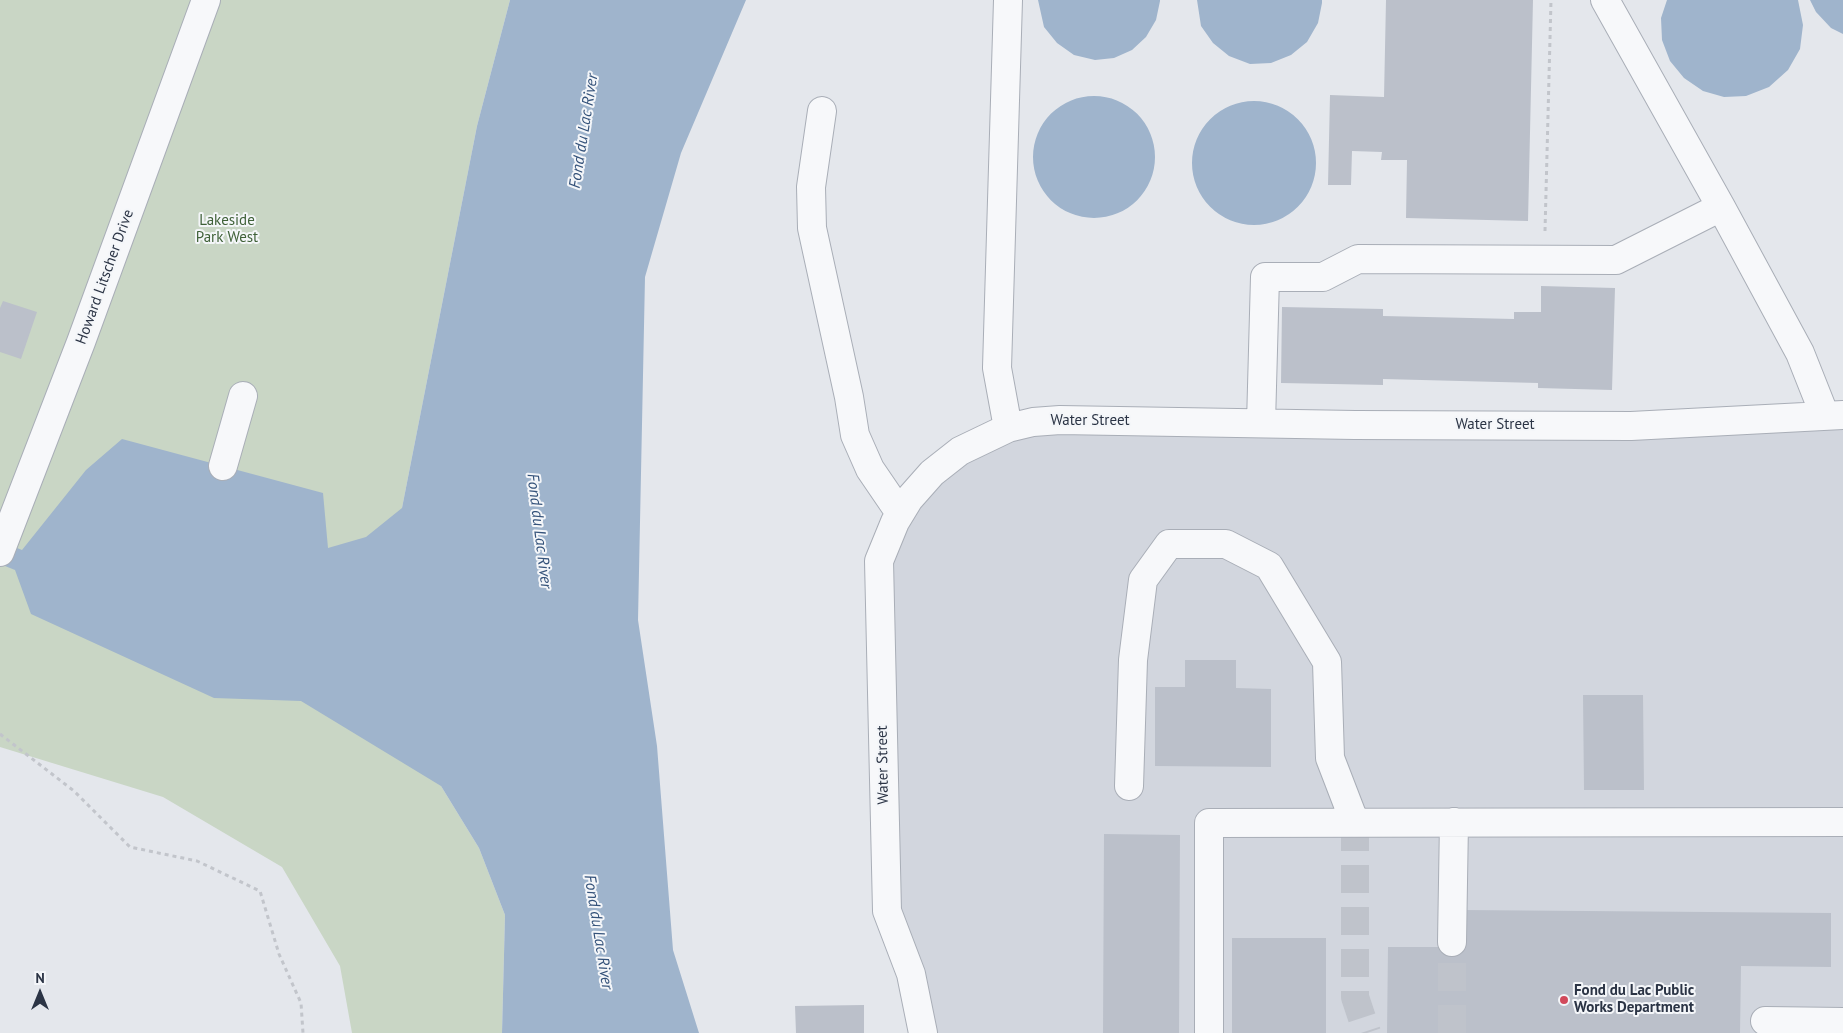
<!DOCTYPE html>
<html>
<head>
<meta charset="utf-8">
<style>
	body { margin:0 }
	#map { position:relative; width:1843px; height:1033px; overflow:hidden; background:#e4e7ec; font-family:"PT Sans",sans-serif }
	canvas { display:block }
	.north { position:absolute; left:15px; top:968px; width:50px; height:50px; -webkit-text-stroke:4px #f4f6f9; paint-order:stroke; rotate:0deg; font-size:14px; font-weight:700; line-height:20px; text-align:center; color:#2b3445 }
	.north::after { content:''; display:block; margin:auto; width:18px; height:22px; background:#2b3445; clip-path:polygon(50% 0,100% 100%,50% 72%,0 100%) }
</style>
</head>
<body>
<div id="map">
<canvas width="1843" height="1033"></canvas>
<div class="north">N</div>
</div>
<script>
const context = document.querySelector('canvas').getContext('2d');
context.lineJoin = 'round';
function fill(path, color) {
  context.fillStyle = color;
  context.fill(path, 'evenodd');
}
function toPath(rows) {
  const path = new Path2D();
  for (const r of rows) {
    if (r.length === 3) {
      path.moveTo(r[0] + r[2], r[1]);
      path.arc(r[0], r[1], r[2], 0, 2 * Math.PI);
      continue;
    }
    path.moveTo(r[0], r[1]);
    for (let i = 2; i < r.length; i += 2) path.lineTo(r[i], r[i + 1]);
  }
  return path;
}
function trace(path, color, width, dash) {
  context.strokeStyle = color;
  context.lineWidth = width;
  context.lineCap = dash ? 'butt' : 'round';
  context.setLineDash(dash || []);
  context.stroke(path);
}
function label(font, color, halo, rows, align = 'center') {
  context.font = font + ' "PT Sans",sans-serif';
  context.lineWidth = 4;
  context.setLineDash([]);
  context.textBaseline = 'middle';
  context.strokeStyle = halo;
  context.fillStyle = color;
  for (const [text, x, y, turn = 0] of rows) {
    context.save();
    context.translate(x, y);
    context.rotate((+turn || 0) * Math.PI / 180);
    context.textAlign = isNaN(turn) ? turn : align;
    if (halo) context.strokeText(text, 0, 0);
    context.fillText(text, 0, 0);
    context.restore();
  }
}
fill(toPath([
	[1843,415,1843,1033,909,1033,879,561,891,530,991,434]
]), '#d2d6de');
fill(toPath([
	[0,0,510,0,477,126,402,508,441,786,479,848,505,915,502,1033,352,1033,340,966,282,867,163,797,0,747]
]), '#c9d6c5');
fill(toPath([
	[510,0,746,0,681,153,645,277,638,620,657,746,673,950,699,1033,502,1033,505,915,479,848,441,786,301,701,214,698,31,614,15,570,0,564,0,541,22,550,86,470,122,439,323,493,328,548,366,537,402,508,477,126],
	[1038,0,1160,0,1160,1,1156,20,1146,37,1132,50,1114,58,1095,60,1074,55,1057,43,1044,27],
	[1197,0,1322,0,1322,3,1318,23,1307,42,1291,55,1271,63,1250,64,1229,56,1213,43,1201,26],
	[1667,0,1798,0,1803,25,1800,49,1788,70,1769,87,1746,96,1724,97,1703,91,1684,78,1670,61,1662,40,1661,18],
	[1810,0,1843,0,1843,34,1831,28,1816,12],
	[1094,157,61],
	[1254,163,62]
]), '#9fb4cc');
fill(toPath([
	[1386,0,1533,0,1528,221,1406,218,1407,160,1381,160,1382,152,1352,151,1351,185,1328,185,1330,95,1384,97],
	[1541,286,1615,288,1612,390,1538,388,1538,383,1383,379,1383,385,1281,383,1282,307,1383,309,1383,316,1514,319,1514,312,1541,312],
	[3,301,37,312,21,359,0,352,0,308],
	[1185,660,1236,660,1236,688,1271,689,1271,767,1155,766,1155,687,1185,687],
	[1583,695,1643,695,1644,790,1584,790],
	[1104,834,1180,835,1179,1033,1103,1033],
	[1463,910,1831,913,1831,967,1741,966,1740,1033,1387,1033,1388,947,1462,947],
	[1232,938,1326,938,1326,1033,1232,1033],
	[864,1005,864,1033,796,1033,795,1006]
]), '#bbc0ca');
trace(toPath([
	[1355,823,1355,997,1367,1033],
	[1452,1033,1452,942]
]), '#bfc3cb', 28, [28, 14]);
const minor = toPath([
	[1605,0,1721,207,1800,353,1825,416],
	[822,111,811,187,812,228,849,397,855,435,870,469,900,513],
	[1261,423,1265,277,1323,277,1358,259,1616,260,1721,207],
	[1008,428,997,368,1008,0],
	[223,466,243,396],
	[0,552,81,342,206,0],
	[1129,786,1133,660,1143,580,1169,544,1226,544,1269,566,1327,662,1330,758,1355,823],
	[1452,942,1454,822],
	[1765,1021,1843,1022],
	[923,1033,911,974,887,911,879,561,895,522,909,499,932,473,960,451,1008,428,1033,422,1060,420,1355,425,1631,426,1843,415],
	[1209,1033,1209,823,1843,822]
]);
trace(minor, '#a9aeb7', 30);
trace(toPath([
	[1545,231,1551,0],
	[0,734,74,791,130,847,197,861,260,891,279,954,301,1003,303,1033]
]), '#c2c5cb', 3, [4, 4]);
trace(minor, '#f7f8fa', 28);
for (const [x, y, r, color] of [
	[1564,1000,5,"#d1495b"]
]) {
  const dot = new Path2D();
  dot.arc(x, y, r, 0, 2 * Math.PI);
  context.fillStyle = color;
  context.fill(dot);
  trace(dot, '#f4f6f9', 2);
}
label('15px', '#3f6138', '#f4f6f9', [
	["Lakeside",227,221],
	["Park West",227,238]
]);
label('15px', '#2b3445', '#f4f6f9', [
	["Howard Litscher Drive",105,277,-70],
	["Water Street",1090,421],
	["Water Street",1495,425],
	["Water Street",883,765,-91]
]);
label('bold 15px', '#2b3445', '#f4f6f9', [
	["Fond du Lac Public",1574,991],
	["Works Department",1574,1008]
], 'left');
label('italic 16px', '#34527a', '#f4f6f9', [
	["Fond du Lac River",584,131,-81],
	["Fond du Lac River",539,531,83],
	["Fond du Lac River",598,932,81]
]);
</script>
</body>
</html>
